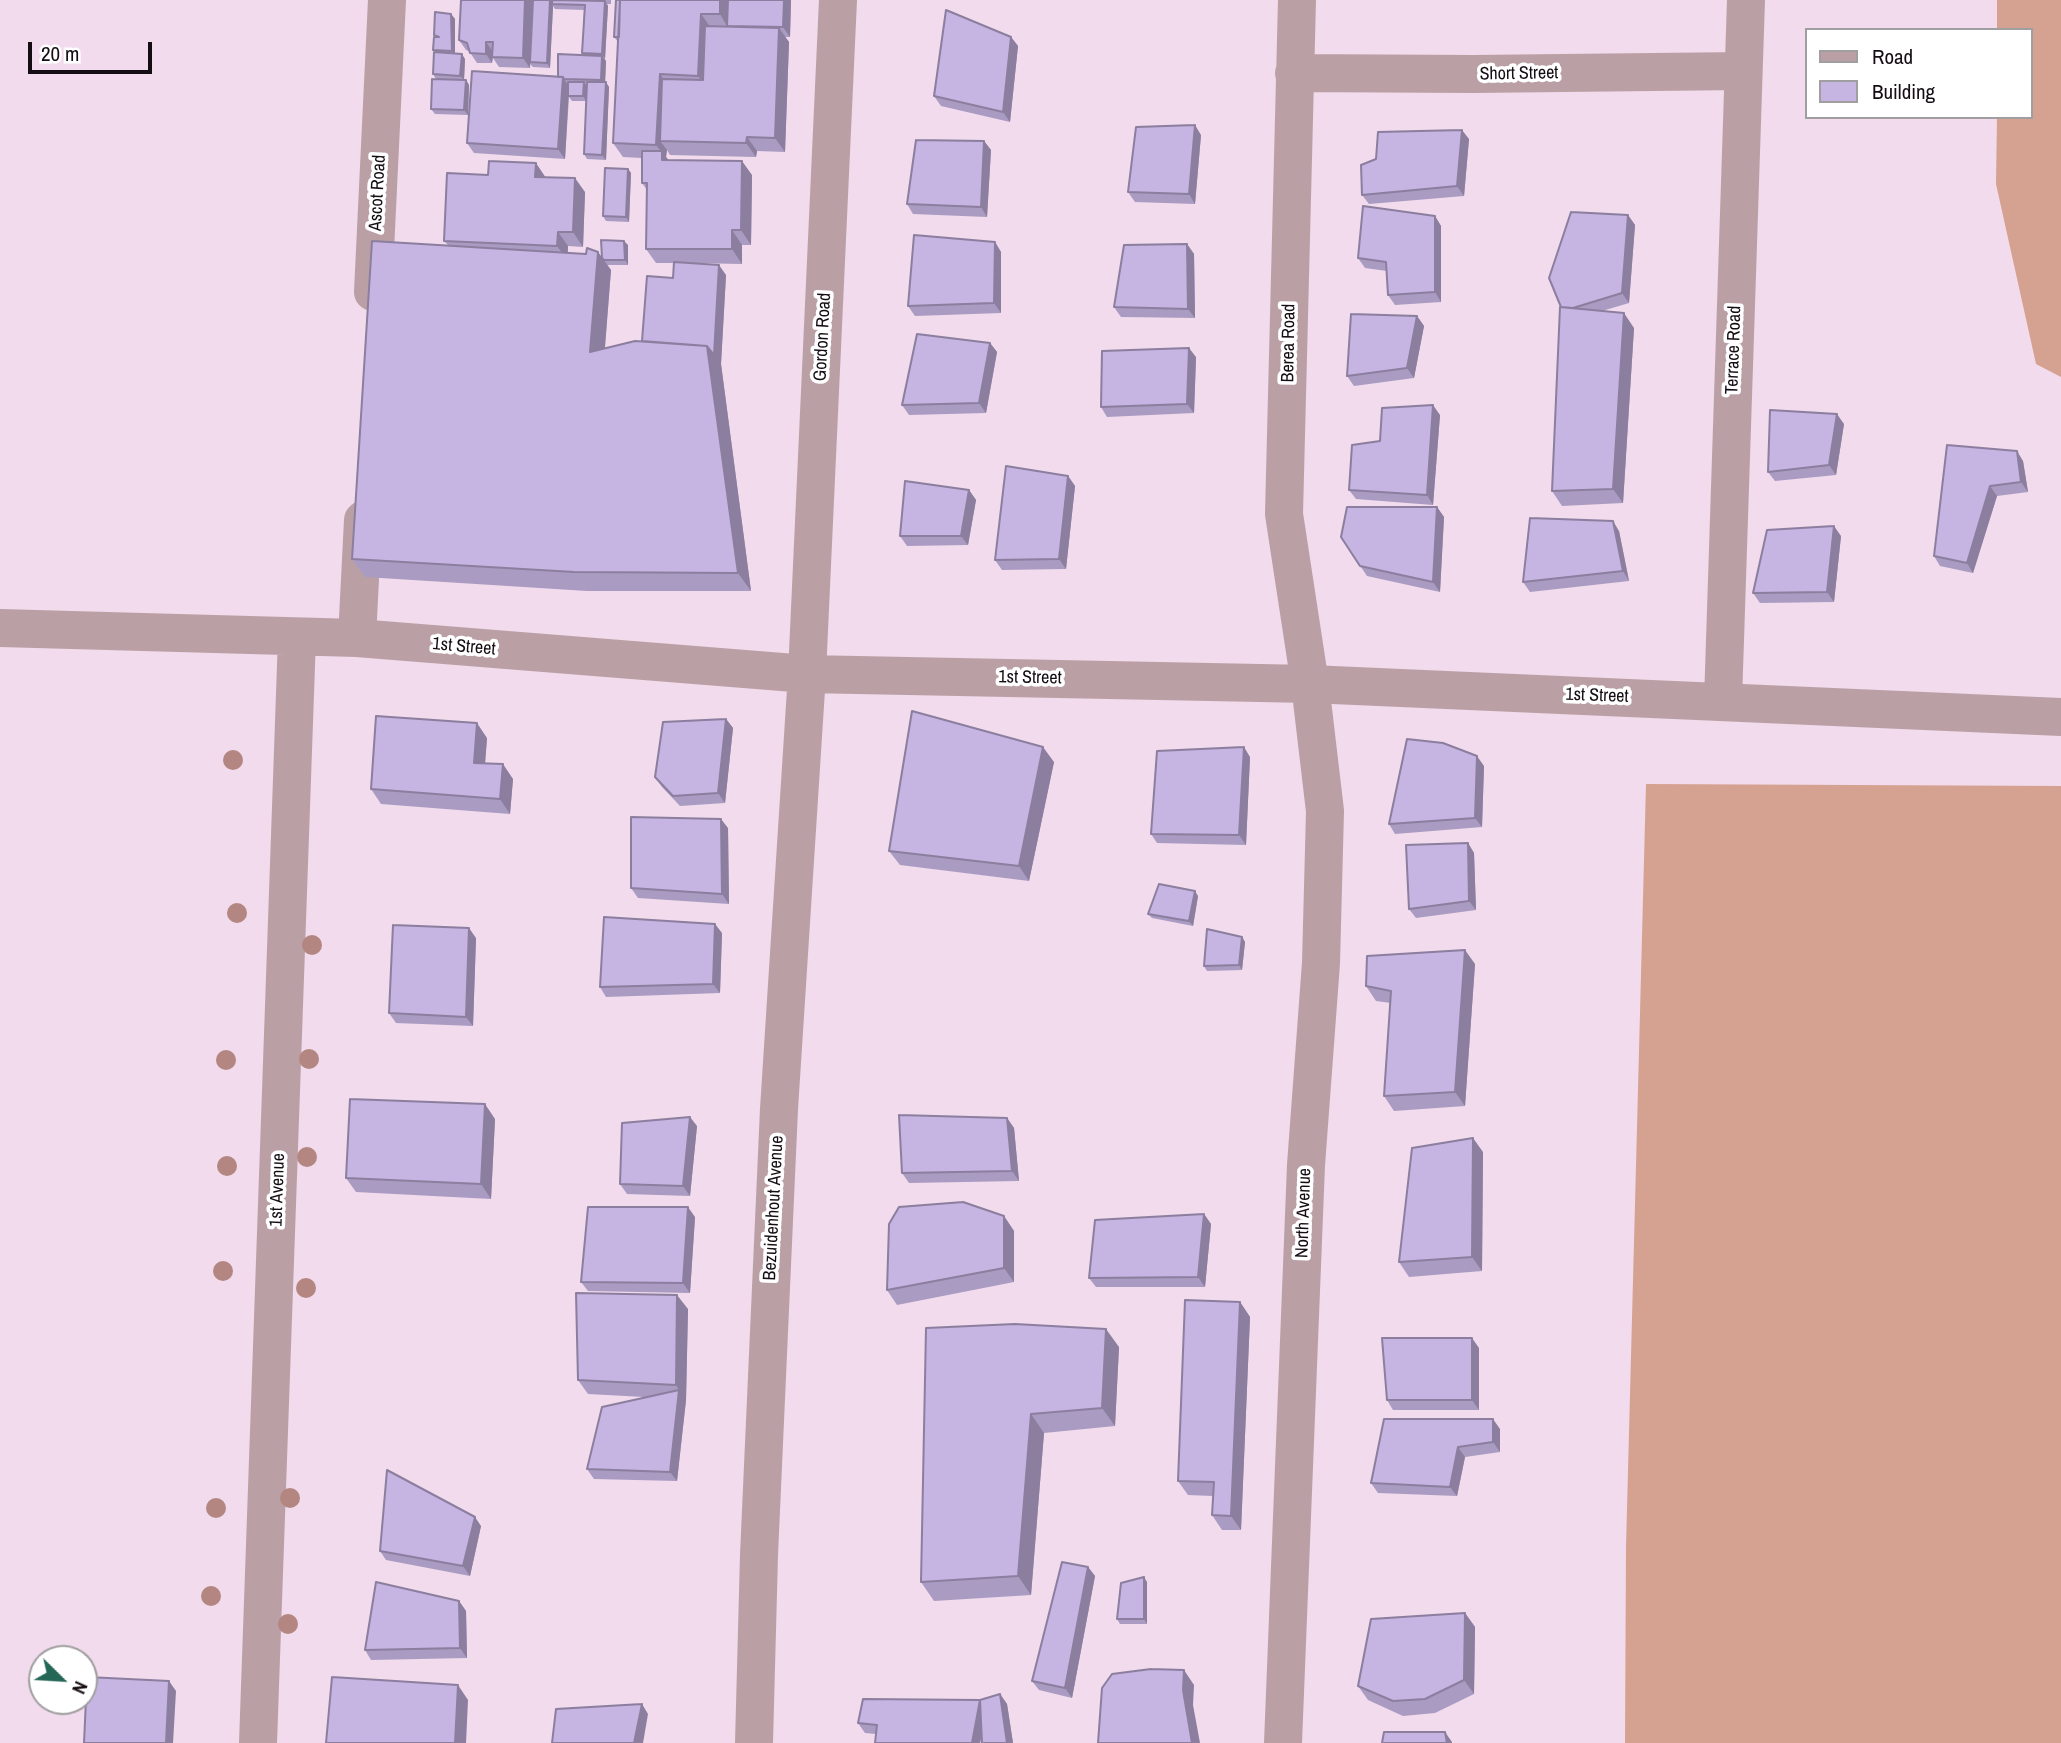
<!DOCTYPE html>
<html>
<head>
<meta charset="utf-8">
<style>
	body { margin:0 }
	#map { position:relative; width:2061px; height:1743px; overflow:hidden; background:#f1dbec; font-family:"Archivo Narrow",sans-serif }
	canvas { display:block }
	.legend { position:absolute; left:1805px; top:28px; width:228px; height:91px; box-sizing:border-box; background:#fff; border:2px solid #a19ea1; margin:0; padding:9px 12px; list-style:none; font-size:21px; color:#140d13 }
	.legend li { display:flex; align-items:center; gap:14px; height:35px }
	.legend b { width:35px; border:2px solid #a19ea1 }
	.north { position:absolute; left:28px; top:1645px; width:70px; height:70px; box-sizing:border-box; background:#fff; border:2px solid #a19ea1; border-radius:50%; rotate:114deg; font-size:19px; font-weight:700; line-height:28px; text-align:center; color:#140d13 }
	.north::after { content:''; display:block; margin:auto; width:24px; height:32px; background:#256756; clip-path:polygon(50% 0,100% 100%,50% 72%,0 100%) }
	.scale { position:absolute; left:28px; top:42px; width:124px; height:32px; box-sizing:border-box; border:4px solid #140d13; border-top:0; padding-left:9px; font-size:21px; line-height:24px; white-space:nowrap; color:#140d13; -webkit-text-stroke:5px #fff; paint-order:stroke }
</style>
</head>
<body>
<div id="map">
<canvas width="2061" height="1743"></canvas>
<ul class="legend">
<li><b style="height:9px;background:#baa0a5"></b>Road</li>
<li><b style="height:19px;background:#c6b4e2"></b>Building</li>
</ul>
<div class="north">N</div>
<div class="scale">20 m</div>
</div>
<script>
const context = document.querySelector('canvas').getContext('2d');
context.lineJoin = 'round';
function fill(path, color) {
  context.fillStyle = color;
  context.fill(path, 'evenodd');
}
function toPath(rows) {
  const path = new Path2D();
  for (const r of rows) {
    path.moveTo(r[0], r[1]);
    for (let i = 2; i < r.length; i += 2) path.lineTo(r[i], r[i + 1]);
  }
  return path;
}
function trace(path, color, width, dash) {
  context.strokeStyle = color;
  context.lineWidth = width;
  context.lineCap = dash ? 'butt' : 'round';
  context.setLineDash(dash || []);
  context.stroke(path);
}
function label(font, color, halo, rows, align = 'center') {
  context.font = font + ' "Archivo Narrow",sans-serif';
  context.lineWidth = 7;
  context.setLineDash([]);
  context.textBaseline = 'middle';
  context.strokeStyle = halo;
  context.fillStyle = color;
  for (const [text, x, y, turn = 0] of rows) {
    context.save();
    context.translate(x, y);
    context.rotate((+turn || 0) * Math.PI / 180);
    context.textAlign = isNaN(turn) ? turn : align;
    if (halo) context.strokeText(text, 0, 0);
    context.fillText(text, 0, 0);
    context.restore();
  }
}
fill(toPath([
	[1997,0,2061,0,2061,377,2036,364,1996,184,1997,117,2031,117,2031,30,1997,30],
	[1646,784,2061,786,2061,1743,1625,1743,1626,1547]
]), '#d5a190');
trace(toPath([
	[1294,73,1473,74,1743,71],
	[373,292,387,0],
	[0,628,357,638,807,674,1310,684,2061,717],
	[357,638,363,520],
	[1723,701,1746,0],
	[258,1743,297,637],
	[754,1743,759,1555,779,1109,807,674,838,0],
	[1283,1743,1306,1165,1321,963,1325,811,1310,684,1284,514,1297,0]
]), '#baa0a5', 38);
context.fillStyle = '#b38681';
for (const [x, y] of [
	[233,760],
	[237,913],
	[312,945],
	[309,1059],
	[226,1060],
	[307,1157],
	[227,1166],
	[223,1271],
	[306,1288],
	[290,1498],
	[216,1508],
	[211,1596],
	[288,1624]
]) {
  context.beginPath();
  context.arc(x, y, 10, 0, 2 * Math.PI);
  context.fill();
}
fill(toPath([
	[461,0,551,0,552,1,611,0,611,4,607,4,608,6,605,59,604,58,606,61,605,82,609,87,606,160,587,159,584,154,586,101,572,101,569,97,565,159,474,153,467,143,558,77,583,55,582,53,584,10,555,9,553,6,550,68,533,67,530,64,530,68,499,67,493,58,492,63,477,63,469,51,466,50,459,40],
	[616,0,791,0,790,37,785,37,789,42,785,152,757,151,756,157,670,155,667,150,666,157,669,160,752,175,751,245,742,245,742,264,690,263,726,275,721,364,751,591,587,591,365,577,352,559,448,245,444,241,545,177,585,192,583,247,568,246,568,253,586,254,598,252,602,258,628,245,628,265,607,265,611,270,605,348,642,341,673,278,674,263,656,263,646,249,647,190,642,183,642,158,623,157,613,143,618,42,614,37],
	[451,14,455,19,455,53,465,59,464,80,466,80,469,85,468,115,435,114,431,109,436,79,433,74,435,52,433,50,435,37,434,35],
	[1011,37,1018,46,1010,122,941,106,934,96],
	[1201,135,1195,204,1135,202,1128,192],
	[1469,139,1464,196,1369,204,1362,195],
	[984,141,991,150,987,217,913,214,907,204],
	[628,169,631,173,629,222,606,221,603,216],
	[1628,215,1635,225,1629,303,1602,311,1634,328,1623,503,1562,506,1552,491,1561,307],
	[1435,216,1441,226,1441,302,1395,305,1388,295,1387,271,1365,268,1358,258],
	[995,242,1001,252,1001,313,915,316,908,306],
	[1187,244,1194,254,1195,318,1121,317,1114,307],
	[1417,316,1424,326,1414,378,1354,386,1347,376],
	[990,343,997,352,986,413,909,415,902,405],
	[1196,357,1194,413,1107,417,1101,407],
	[1440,415,1433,505,1356,499,1349,490,1380,441],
	[1844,424,1836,475,1775,481,1768,472],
	[1947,445,2023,461,2028,492,1997,496,1973,573,1940,566,1934,556],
	[1068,476,1075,486,1066,569,1002,570,995,560],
	[969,490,976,500,968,545,907,546,900,536],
	[1437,507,1444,517,1440,592,1367,576,1341,537],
	[1619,531,1629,581,1530,592,1523,582],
	[1841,536,1834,602,1760,603,1753,593],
	[726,719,733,728,725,803,680,806,662,787,655,777],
	[487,738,485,763,513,779,510,814,381,804,371,789],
	[1250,757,1246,845,1157,843,1151,834],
	[1054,762,1029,881,900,865,889,851],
	[1484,766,1482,827,1395,834,1389,824],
	[728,828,729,904,638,898,631,888],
	[1468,843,1474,853,1476,910,1416,918,1409,909],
	[1198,896,1193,926,1152,918,1148,914],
	[722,933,720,993,606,997,600,987],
	[1242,937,1245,942,1242,970,1207,971,1204,966],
	[476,938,473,1026,396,1023,389,1013],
	[1475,964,1465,1106,1394,1111,1384,1096,1391,1003,1376,1001,1366,986],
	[1007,1118,1014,1128,1019,1181,909,1183,902,1173],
	[495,1119,491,1199,356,1192,346,1178],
	[697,1126,690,1196,627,1194,620,1184],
	[1483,1152,1482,1271,1409,1277,1399,1262],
	[1204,1214,1211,1224,1205,1287,1096,1287,1089,1278],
	[1004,1216,1014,1231,1014,1282,897,1305,887,1290],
	[695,1217,690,1293,588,1291,581,1282],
	[1240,1302,1250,1317,1241,1530,1222,1530,1212,1515,1213,1496,1188,1495,1178,1481],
	[688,1309,686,1400,677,1481,594,1479,587,1469,644,1397,588,1394,578,1380],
	[926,1328,1119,1347,1115,1426,1044,1433,1031,1595,934,1601,921,1582],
	[1479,1348,1479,1410,1393,1410,1387,1400],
	[1500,1429,1500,1452,1465,1457,1457,1496,1378,1493,1371,1483],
	[481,1526,470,1576,386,1560,380,1551],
	[1088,1567,1095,1576,1072,1698,1039,1690,1032,1681],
	[1147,1582,1147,1624,1120,1624,1117,1619],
	[459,1601,466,1611,467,1658,371,1660,365,1650],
	[1465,1613,1475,1627,1474,1694,1435,1713,1403,1716,1368,1700,1358,1686],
	[1000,1694,1007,1704,1013,1743,982,1743,981,1737,980,1743,875,1743,876,1734,865,1733,858,1723,980,1700]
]), '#aa9bc2');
fill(toPath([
	[525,0,533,0,530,68,523,58],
	[550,0,553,3,552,4,553,6,550,68,547,63],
	[720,0,731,0,727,26,720,14],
	[784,0,791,0,790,37,783,27],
	[605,1,608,6,605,59,602,54],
	[451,14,455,19,455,56,452,51],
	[701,14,711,28,708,90,698,76],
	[779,28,789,42,785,152,775,138],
	[1011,37,1018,46,1010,122,1003,112],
	[486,42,493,52,492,63,486,54],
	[462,54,465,59,464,80,460,76],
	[602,56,606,61,605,85,601,80],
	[660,74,670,89,660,141,667,150,666,157,672,165,662,160,662,153,656,145],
	[563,77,569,87,565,159,558,149],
	[466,80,469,85,468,115,464,110],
	[584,82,587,87,586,101,583,96],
	[606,82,609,87,606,160,602,155],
	[1195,125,1201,135,1195,204,1189,194],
	[1462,130,1469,139,1464,196,1457,186],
	[747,137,757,151,756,157,746,143],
	[984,141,991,150,987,217,981,207],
	[742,161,752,175,751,245,741,230],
	[536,163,546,178,535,177],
	[628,169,631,173,629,222,626,217],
	[575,178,585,192,583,247,573,232],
	[1628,215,1635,225,1629,303,1622,293],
	[1435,216,1441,226,1441,302,1435,292],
	[732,230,742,245,742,264,732,249],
	[558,232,568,246,567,260,557,246],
	[624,241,628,245,628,265,625,260],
	[995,242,1001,252,1001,313,994,303],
	[1187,244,1194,254,1195,318,1188,309],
	[598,252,611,270,603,370,590,352],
	[719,265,726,275,721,364,751,591,738,573,707,346],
	[1624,313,1634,328,1623,503,1613,489],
	[1417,316,1424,326,1414,378,1407,368],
	[990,343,997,352,986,413,979,403],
	[1189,348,1196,357,1194,413,1187,404],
	[1433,405,1440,415,1433,505,1427,495],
	[1837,414,1844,424,1836,475,1829,465],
	[2017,451,2023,461,2028,492,2021,482],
	[1068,476,1075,486,1066,569,1059,559],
	[1990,486,1997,496,1973,573,1967,563],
	[969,490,976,500,968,545,961,536],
	[1437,507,1444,517,1440,592,1433,582],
	[1613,521,1619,531,1629,581,1623,571],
	[1834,526,1841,536,1834,602,1827,592],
	[726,719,733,728,725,803,718,793],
	[477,723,487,738,484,777,474,763],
	[1043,747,1054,762,1029,881,1019,866],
	[1244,747,1250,757,1246,845,1239,835],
	[1477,756,1484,766,1482,827,1475,818],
	[503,764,513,779,510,814,500,799],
	[721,819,728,828,729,904,722,894],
	[1468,843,1474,853,1476,910,1469,901],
	[1195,891,1198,896,1193,926,1189,921],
	[715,924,722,933,720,993,713,984],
	[469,928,476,938,473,1026,466,1017],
	[1242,937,1245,942,1242,970,1239,965],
	[1465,950,1475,964,1465,1106,1455,1092],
	[485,1104,495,1119,491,1199,481,1184],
	[690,1117,697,1126,690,1196,683,1186],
	[1007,1118,1014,1128,1019,1181,1012,1171],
	[1473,1138,1483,1152,1482,1271,1472,1257],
	[688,1207,695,1217,690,1293,683,1283],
	[1204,1214,1211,1224,1205,1287,1198,1277],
	[1004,1216,1014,1231,1014,1282,1004,1268],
	[677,1295,688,1309,686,1400,677,1481,670,1472,679,1390,676,1385],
	[1240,1302,1250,1317,1241,1530,1231,1516],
	[1106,1329,1119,1347,1115,1426,1102,1408],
	[1472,1338,1479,1348,1479,1410,1472,1400],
	[1031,1414,1044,1433,1031,1595,1018,1576],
	[1493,1419,1500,1429,1500,1452,1493,1442],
	[1458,1447,1465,1457,1457,1496,1450,1487],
	[475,1517,481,1526,470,1576,463,1566],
	[1088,1567,1095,1576,1072,1698,1065,1688],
	[1144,1577,1147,1582,1147,1624,1144,1619],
	[459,1601,466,1611,467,1658,460,1648],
	[1465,1613,1475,1627,1474,1694,1464,1680],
	[1184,1670,1194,1685,1193,1705,1200,1743,1192,1743,1183,1690],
	[169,1681,176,1691,173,1743,166,1743],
	[458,1685,468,1700,466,1743,455,1743],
	[1000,1694,1007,1704,1013,1743,1007,1743],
	[980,1700,987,1710,980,1743,972,1743],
	[642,1704,648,1714,643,1743,634,1743],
	[1445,1732,1452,1742,1452,1743,1447,1743]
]), '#8b7e9e');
const building = toPath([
	[461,0,525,0,523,58,492,57,493,42,486,42,486,54,470,53,467,43,459,40,461,0],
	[533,0,550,0,547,63,530,62,533,0],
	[552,0,605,1,602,54,582,53,585,5,552,4,552,0],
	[616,0,620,0,619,37,614,37,616,0],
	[620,0,720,0,720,14,701,14,698,76,660,74,656,145,613,143,620,0],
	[728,0,784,0,783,27,727,26,728,0],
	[946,10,1011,37,1003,112,934,96,946,10],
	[435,12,451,14,452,51,433,50,434,37,439,37,434,35,435,12],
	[705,26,779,28,775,138,747,137,746,143,660,141,662,79,703,80,705,26],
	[434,52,462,54,460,76,433,74,434,52],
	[558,54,602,56,601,80,564,79,563,77,558,77,558,54],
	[472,71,563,77,558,149,467,143,472,71],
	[432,79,466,80,464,110,431,109,432,79],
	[568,82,584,82,583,96,568,96,568,82],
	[587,82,606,82,602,155,584,154,587,82],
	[1195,125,1189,194,1128,192,1136,127,1195,125],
	[1462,130,1457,186,1362,195,1361,165,1376,159,1378,132,1462,130],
	[916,140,984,141,981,207,907,204,916,140],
	[642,151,662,151,662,160,742,161,741,230,732,230,732,249,646,249,647,183,642,183,642,151],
	[489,161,536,163,535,177,575,178,573,232,558,232,557,246,444,241,447,173,488,175,489,161],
	[605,168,628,169,626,217,603,216,605,168],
	[1363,206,1435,216,1435,292,1388,295,1386,262,1358,258,1363,206],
	[1571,212,1628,215,1622,293,1573,308,1561,307,1549,278,1571,212],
	[914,235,995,242,994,303,908,306,914,235],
	[601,240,624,241,625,260,604,260,602,258,601,240],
	[372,241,586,254,587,248,598,252,590,352,635,341,707,346,738,573,574,572,352,559,372,241],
	[1187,244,1188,309,1114,307,1124,245,1187,244],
	[674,262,719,265,714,355,707,346,642,341,647,276,673,278,674,262],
	[1560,307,1624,313,1613,489,1552,491,1560,307],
	[1351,314,1417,316,1407,368,1347,376,1351,314],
	[917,334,990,343,979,403,902,405,917,334],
	[1189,348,1187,404,1101,407,1102,351,1189,348],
	[1433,405,1427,495,1349,490,1352,445,1380,441,1382,408,1433,405],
	[1770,410,1837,414,1829,465,1768,472,1770,410],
	[1947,445,2017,451,2021,482,1990,486,1967,563,1934,556,1947,445],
	[1006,466,1068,476,1059,559,995,560,1006,466],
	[905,481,969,490,961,536,900,536,905,481],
	[1347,507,1437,507,1433,582,1360,566,1341,537,1347,507],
	[1530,518,1613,521,1623,571,1523,582,1530,518],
	[1834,526,1827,592,1753,593,1767,530,1834,526],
	[912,711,1043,747,1019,866,889,851,912,711],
	[376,716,477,723,474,763,503,764,500,799,371,789,376,716],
	[726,719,718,793,673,796,655,777,663,722,726,719],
	[1407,739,1443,743,1477,756,1475,818,1389,824,1407,739],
	[1244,747,1239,835,1151,834,1157,751,1244,747],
	[631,817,721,819,722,894,631,888,631,817],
	[1468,843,1469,901,1409,909,1406,845,1468,843],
	[1159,884,1195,891,1189,921,1148,914,1159,884],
	[604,917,715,924,713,984,600,987,604,917],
	[393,925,469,928,466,1017,389,1013,393,925],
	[1207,929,1242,937,1239,965,1204,966,1207,929],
	[1465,950,1455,1092,1384,1096,1391,991,1366,986,1367,956,1465,950],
	[350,1099,485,1104,481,1184,346,1178,350,1099],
	[899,1115,1007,1118,1012,1171,902,1173,899,1115],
	[690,1117,683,1186,620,1184,622,1123,690,1117],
	[1473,1138,1472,1257,1399,1262,1412,1148,1473,1138],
	[963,1202,1004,1216,1004,1268,887,1290,889,1224,899,1207,963,1202],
	[588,1207,688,1207,683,1283,581,1282,588,1207],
	[1204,1214,1198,1277,1089,1278,1095,1220,1204,1214],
	[576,1293,677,1295,676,1385,578,1380,576,1293],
	[1185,1300,1240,1302,1231,1516,1212,1515,1214,1482,1178,1481,1185,1300],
	[1015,1324,1106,1329,1102,1408,1031,1414,1018,1576,921,1582,926,1328,1015,1324],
	[1382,1338,1472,1338,1472,1400,1387,1400,1382,1338],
	[679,1390,670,1472,587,1469,602,1407,679,1390],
	[1384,1419,1493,1419,1493,1442,1458,1447,1450,1487,1371,1483,1384,1419],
	[387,1470,475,1517,463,1566,380,1551,387,1470],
	[1062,1562,1088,1567,1065,1688,1032,1681,1062,1562],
	[1144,1577,1144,1619,1117,1619,1121,1583,1144,1577],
	[376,1582,459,1601,460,1648,365,1650,376,1582],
	[1465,1613,1464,1680,1425,1699,1393,1701,1358,1686,1371,1619,1465,1613],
	[1151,1669,1184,1670,1183,1690,1192,1743,1098,1743,1102,1688,1112,1674,1151,1669],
	[87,1677,169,1681,166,1743,84,1743,87,1677],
	[332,1677,458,1685,455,1743,326,1743,332,1677],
	[1000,1694,1007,1743,982,1743,980,1700,972,1743,875,1743,877,1725,858,1723,863,1699,980,1700,1000,1694],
	[642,1704,634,1743,552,1743,556,1709,642,1704],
	[1384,1732,1445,1732,1447,1743,1382,1743,1384,1732]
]);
fill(building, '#c6b4e2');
trace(building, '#8b7e9e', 2);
label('18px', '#140d13', '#fff', [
	["Short Street",1519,74,-1],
	["Ascot Road",378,193,-87],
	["Gordon Road",823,337,-87],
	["Berea Road",1289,343,-89],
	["Terrace Road",1734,350,-88],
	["1st Street",464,647,5],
	["1st Street",1030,678,1],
	["1st Street",1597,696,2],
	["1st Avenue",278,1190,-88],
	["Bezuidenhout Avenue",774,1208,-87],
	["North Avenue",1304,1213,-88]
]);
</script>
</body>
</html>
